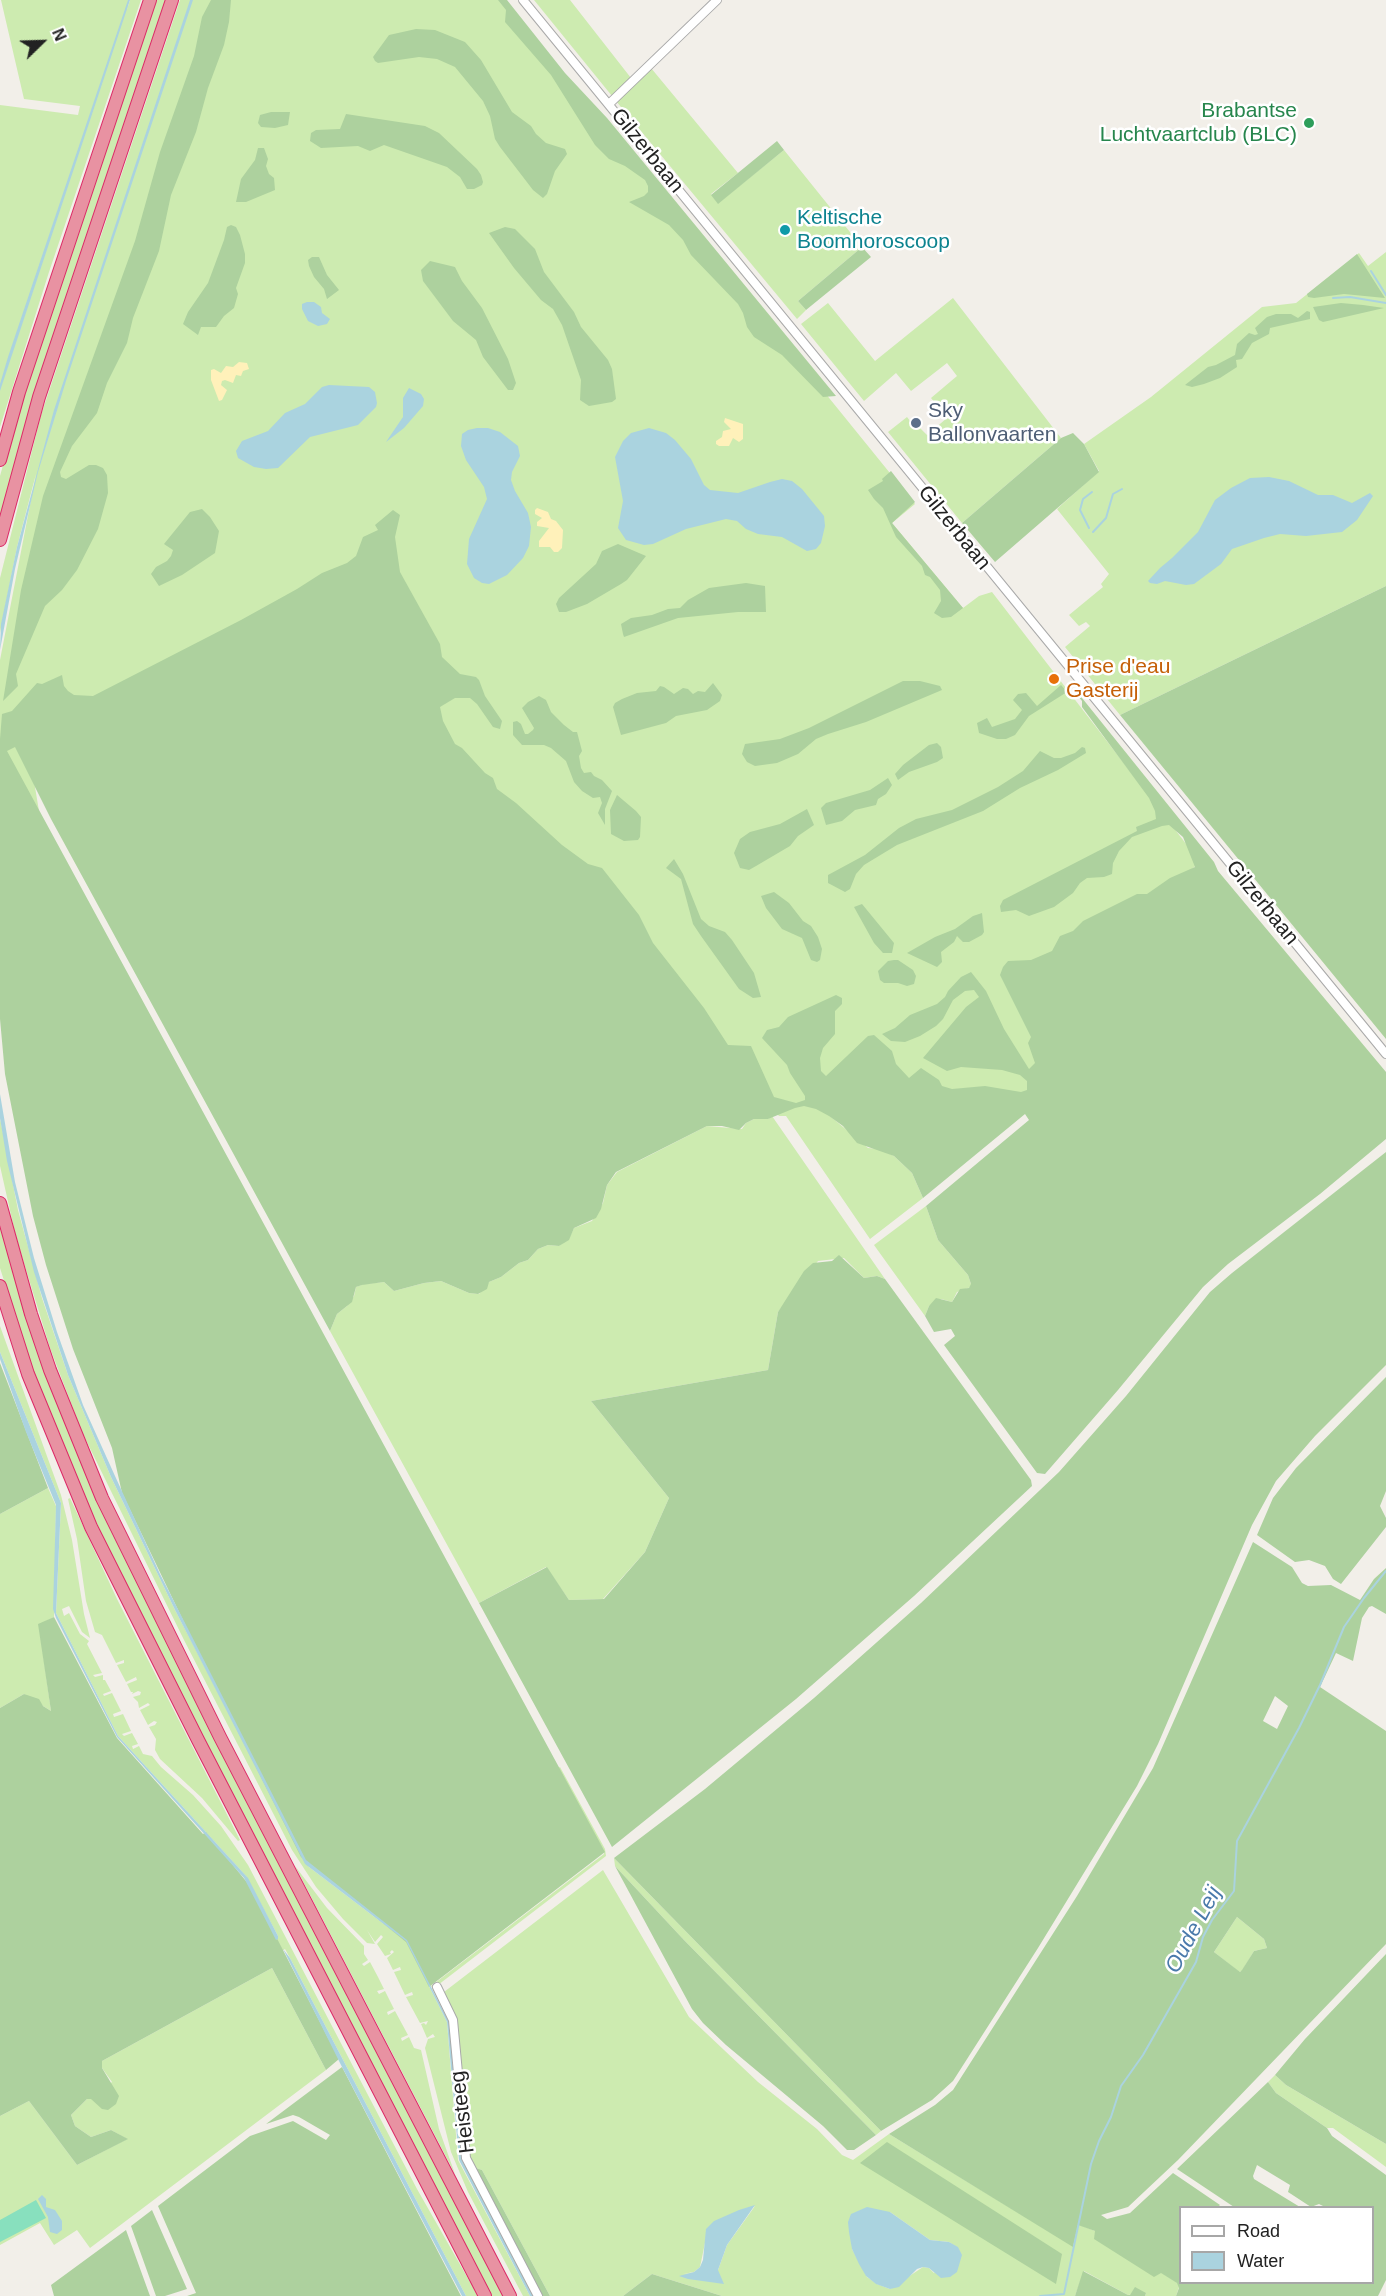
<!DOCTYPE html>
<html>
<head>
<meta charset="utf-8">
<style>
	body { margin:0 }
	#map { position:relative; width:1386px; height:2296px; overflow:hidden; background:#f2efe9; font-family:Helvetica,sans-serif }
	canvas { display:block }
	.legend { position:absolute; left:1179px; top:2206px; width:195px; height:78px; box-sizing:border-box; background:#fff; border:2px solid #a7a7a7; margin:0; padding:8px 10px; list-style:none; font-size:18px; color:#222 }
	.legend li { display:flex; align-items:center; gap:12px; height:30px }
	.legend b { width:30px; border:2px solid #a7a7a7 }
	.north { position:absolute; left:12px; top:12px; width:60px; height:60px; -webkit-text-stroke:4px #fff; paint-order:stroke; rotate:67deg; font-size:16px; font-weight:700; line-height:24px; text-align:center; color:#222 }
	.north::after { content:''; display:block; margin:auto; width:21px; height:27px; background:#222; clip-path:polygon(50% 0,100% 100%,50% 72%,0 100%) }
</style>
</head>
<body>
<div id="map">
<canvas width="1386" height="2296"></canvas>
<ul class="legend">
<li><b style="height:8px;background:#fff"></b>Road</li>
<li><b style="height:16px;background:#aad3df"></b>Water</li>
</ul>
<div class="north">N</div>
</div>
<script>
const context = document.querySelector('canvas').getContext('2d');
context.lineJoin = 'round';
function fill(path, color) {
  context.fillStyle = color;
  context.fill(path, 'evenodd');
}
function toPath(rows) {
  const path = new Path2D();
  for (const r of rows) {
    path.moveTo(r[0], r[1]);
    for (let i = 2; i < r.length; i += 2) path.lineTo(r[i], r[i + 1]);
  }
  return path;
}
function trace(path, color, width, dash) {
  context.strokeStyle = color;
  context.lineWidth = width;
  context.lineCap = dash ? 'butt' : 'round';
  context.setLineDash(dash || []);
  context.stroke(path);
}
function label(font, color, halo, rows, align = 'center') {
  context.font = font + ' Helvetica,sans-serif';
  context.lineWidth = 5;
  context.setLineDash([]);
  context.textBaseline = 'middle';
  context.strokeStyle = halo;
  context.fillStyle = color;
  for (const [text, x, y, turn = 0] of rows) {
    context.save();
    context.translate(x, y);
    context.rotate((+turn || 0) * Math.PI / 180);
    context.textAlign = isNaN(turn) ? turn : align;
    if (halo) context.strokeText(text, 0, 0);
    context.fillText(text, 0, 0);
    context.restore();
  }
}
fill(toPath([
	[1,0,129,0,127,9,130,0,141,0,49,272,0,427,0,105,78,115,80,106,24,99],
	[154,0,167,0,0,519,0,476,21,401],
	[180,0,501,0,642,167,915,504,892,523,963,608,979,596,992,592,1200,862,1055,989,1035,1093,830,1116,868,1148,880,1149,894,1156,912,1173,923,1198,870,1239,786,1116,779,1116,635,947,26,733,46,853,0,879,0,660,36,474,17,547,0,633,0,578,41,415],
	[534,0,570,0,631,78,612,96],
	[651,68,738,173,711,194,718,203,784,150,862,247,798,301,806,310,797,319,616,101],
	[1386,252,1386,586,1120,715,1065,647,1090,626,1086,622,1079,626,1069,615,1103,587,1101,584,1109,574,1057,509,1099,471,1084,444,1151,397,1262,307,1296,303,1359,253,1368,266],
	[953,298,1061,438,962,523,888,432,907,417,917,430,920,428,927,435,947,418,931,398,957,376,947,363,911,391,896,373,864,401,801,324,828,303,875,361],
	[772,1116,885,1279,877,1276,864,1278,844,1258,818,1261,778,1312,768,1370,591,1401,669,1498,645,1552,603,1599,569,1600,546,1567,479,1603,330,1331,337,1314,347,1306,354,1296,356,1287,364,1284,384,1282,394,1291,424,1283,441,1281,469,1293,479,1294,489,1282,501,1277,519,1263,528,1260,538,1249,548,1245,559,1246,569,1238,574,1228,592,1221,603,1203,607,1185,617,1172,707,1126,742,1129,746,1123,754,1119,768,1119],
	[0,1118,18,1210,42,1298,68,1375,111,1477,175,1610,309,1867,406,1941,435,1998,447,2022,458,2160,530,2296,523,2296,468,2192,451,2152,425,2048,428,2039,435,2037,433,2034,427,2038,421,2024,424,2023,426,2025,428,2021,420,2023,406,1997,413,1995,412,1992,405,1995,394,1972,401,1970,400,1967,393,1970,387,1958,394,1952,392,1950,390,1952,391,1954,385,1956,377,1944,383,1937,381,1935,375,1942,367,1930,375,1944,367,1943,343,1919,316,1887,292,1850,184,1640,82,1432,50,1348,16,1237,0,1166],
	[926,1206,938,1240,968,1275,971,1284,971,1287,957,1292,952,1302,941,1299,929,1306,925,1316,874,1245],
	[0,1225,18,1289,46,1374,84,1469,123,1554,288,1881,505,2296,492,2296,315,1957,120,1575,62,1446,28,1356,0,1268],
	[0,1326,61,1495,72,1540,84,1614,90,1638,82,1632,69,1606,62,1609,64,1616,69,1613,80,1634,89,1641,87,1644,102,1673,93,1675,95,1677,103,1675,103,1680,105,1680,111,1691,103,1694,104,1696,112,1693,121,1711,113,1714,114,1717,123,1714,131,1731,122,1734,124,1736,132,1733,138,1744,132,1746,133,1749,139,1746,143,1754,152,1756,161,1767,193,1795,221,1826,248,1865,417,2189,478,2296,466,2296,290,1958,285,1949,282,1951,277,1940,278,1936,246,1876,118,1736,56,1613,61,1503,0,1352],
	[48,1488,56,1506,54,1617,39,1625,51,1711,24,1694,0,1708,0,1514],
	[70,1498,117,1599,240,1840,238,1841,202,1798,160,1759,155,1750,156,1739,149,1727,155,1725,157,1722,154,1721,148,1725,140,1710,150,1705,148,1703,139,1708,138,1702,133,1697,140,1695,141,1692,138,1691,132,1694,133,1692,131,1692,127,1684,137,1680,136,1677,126,1682,117,1665,124,1663,124,1660,116,1663,102,1635,95,1632,86,1601,77,1539,68,1499],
	[560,1767,605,1849,606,1856,438,1985,450,2017,462,2151,536,2296,533,2296,461,2158,449,2022,431,1986,604,1854,604,1851,558,1768],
	[614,1858,881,2131,876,2135,684,1940,615,1866],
	[295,1866,327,1908,364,1946,364,1954,368,1960,362,1964,364,1966,370,1962,378,1977,384,1989,377,1991,379,1994,385,1991,394,2009,387,2012,388,2015,395,2011,408,2035,401,2038,402,2041,409,2037,414,2048,421,2050,439,2129,455,2174],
	[603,1870,689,2017,758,2082,817,2129,842,2155,853,2160,889,2134,1073,2246,1078,2224,1095,2231,1178,2283,1179,2287,1176,2296,1145,2296,1146,2293,1128,2295,1084,2271,1075,2296,722,2296,652,2274,623,2296,550,2296,482,2170,473,2167,467,2156,455,2017,444,1992],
	[755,2206,727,2245,718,2270,683,2274,694,2272,700,2267,706,2238],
	[890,2212,930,2240,949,2242,958,2248,934,2273,929,2268,923,2267,890,2289,877,2284,867,2277,852,2249],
	[1237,1917,1264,1939,1267,1948,1254,1951,1242,1971,1239,1972,1214,1952],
	[272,1968,326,2070,90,2248,77,2230,54,2245,40,2223,0,2245,0,2116,29,2101,77,2165,127,2139,111,2130,91,2137,75,2126,71,2115,87,2099,91,2099,112,2082,102,2068,102,2061],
	[1275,2075,1286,2085,1386,2144,1386,2167,1333,2128,1327,2128,1276,2093,1268,2082]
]), '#cdebb0');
fill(toPath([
	[211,0,231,0,229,22,224,45,208,88,196,132,171,195,159,251,133,318,127,343,107,383,97,413,72,446,60,472,61,477,66,479,89,465,96,465,103,468,107,475,108,493,98,529,77,570,62,590,45,606,16,674,18,686,3,701,21,590,43,496,135,241,160,152,194,56,202,17],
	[498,0,507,0,565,73,607,118,836,396,823,397,782,355,754,337,747,327,743,313,738,304,691,255,683,240,669,225,629,202,644,196,648,192,648,186,645,180,625,166,609,159,595,145,551,75,505,22,506,10],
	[416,29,435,30,465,42,481,60,512,112,531,126,536,134,546,143,565,149,567,154,555,171,547,194,543,198,533,190,500,147,495,139,490,116,483,101,455,67,437,59,419,57,378,63,375,61,373,57,389,35],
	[271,112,290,112,288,125,275,128,261,127,258,123,260,115],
	[346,114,425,126,439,133,477,169,481,175,483,182,482,185,474,189,467,189,460,177,447,167,384,145,370,151,358,146,321,148,310,141,311,133,316,130,340,129],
	[777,141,784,150,718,204,711,195],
	[258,148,264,148,268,159,266,166,269,174,274,178,275,190,246,202,236,202,241,179,255,160],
	[231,225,236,227,240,235,245,254,245,263,236,288,238,294,234,308,224,316,216,327,201,327,198,335,183,324,188,312,208,283,224,240,227,227],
	[505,227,515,229,535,249,544,272,574,312,581,327,608,360,612,369,616,399,612,402,589,406,580,400,581,380,562,325,553,309,541,300,514,268,489,233],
	[862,247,871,257,806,310,798,301],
	[1357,254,1385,298,1344,294,1314,298,1308,297,1307,294],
	[312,257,319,257,327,275,339,290,327,299,324,289,314,277,309,266,308,260],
	[430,261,455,267,462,281,482,308,508,359,516,383,513,390,508,390,483,357,476,340,453,321,423,281,421,270],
	[1341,303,1363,305,1384,308,1323,322,1319,320,1313,307],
	[1307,311,1310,312,1310,319,1270,328,1269,334,1252,343,1242,359,1236,360,1237,367,1220,378,1204,384,1192,387,1185,385,1208,367,1216,365,1235,355,1237,344,1249,333,1255,335,1258,334,1255,328,1267,317,1276,314,1291,314,1298,318],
	[1073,433,1084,444,1099,472,995,562,962,523,1061,438],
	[891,471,915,502,892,523,963,608,951,617,942,618,934,613,941,601,940,590,930,577,925,575,922,566,896,537,883,508,874,499,868,490,883,481,882,479],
	[202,509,210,517,219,531,215,553,182,575,159,586,151,574,156,567,167,561,171,556,173,550,164,544,190,512],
	[393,510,400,515,395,537,400,572,440,644,442,657,460,674,476,677,479,680,485,696,502,721,500,729,493,727,477,704,470,698,455,698,440,707,443,721,455,744,462,748,485,773,493,778,497,789,516,803,562,845,588,864,602,868,639,915,653,943,704,1008,728,1045,751,1046,774,1097,796,1103,805,1100,805,1096,790,1073,787,1065,762,1038,767,1030,779,1027,788,1017,836,995,842,998,842,1004,835,1011,835,1034,823,1048,820,1058,821,1071,826,1076,868,1036,874,1035,892,1051,896,1064,909,1078,921,1068,939,1080,942,1086,952,1089,985,1086,1021,1092,1027,1090,1027,1081,1020,1075,1002,1070,961,1067,947,1071,923,1058,966,1007,979,997,974,990,965,991,953,1000,943,1019,936,1026,920,1036,905,1042,891,1041,882,1034,895,1028,910,1015,937,1004,945,997,948,991,961,977,971,972,986,991,1004,1029,1029,1069,1035,1063,1028,1043,1031,1037,1000,975,1003,967,1008,961,1031,960,1052,951,1060,936,1073,931,1083,921,1137,894,1147,894,1170,878,1195,867,1183,837,1169,825,1162,826,1132,837,1119,851,1113,863,1112,874,1104,877,1087,878,1080,883,1073,893,1054,907,1029,916,1016,910,1001,912,1000,906,1003,900,1137,831,1136,827,1156,819,1155,811,1149,798,1082,707,1082,701,1077,695,1078,693,1214,862,1218,871,1386,1072,1386,1139,1320,1194,1228,1264,1203,1287,1118,1390,1045,1474,1037,1473,944,1345,955,1336,951,1329,934,1332,925,1316,929,1306,936,1298,952,1302,960,1289,969,1288,971,1284,968,1275,938,1240,926,1206,1029,1120,1025,1114,923,1198,912,1173,894,1156,857,1143,843,1126,829,1116,816,1109,804,1106,795,1108,768,1119,754,1119,746,1123,739,1130,722,1126,707,1126,616,1172,607,1185,601,1209,596,1218,574,1228,569,1240,559,1246,548,1245,538,1249,528,1260,519,1263,501,1277,489,1282,487,1289,478,1294,469,1293,441,1281,424,1283,394,1291,384,1282,362,1285,356,1287,352,1302,337,1314,330,1331,51,819,15,747,7,751,605,1852,429,1987,406,1942,301,1857,202,1660,122,1493,112,1448,73,1349,46,1265,33,1216,5,1074,0,1019,0,739,2,714,12,711,37,683,42,684,62,675,64,686,68,691,74,695,93,696,241,620,297,589,322,573,347,563,356,556,363,537,378,530,375,525],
	[618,544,646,556,627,580,621,584,587,604,566,612,559,612,556,604,559,598,596,564,602,551],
	[746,583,765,586,766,612,738,612,678,618,624,637,623,634,621,624,631,618,652,615,668,609,680,608,688,600,709,588],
	[1386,586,1386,1039,1120,715],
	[903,681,920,681,940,686,942,690,866,722,828,734,816,739,798,754,777,763,755,766,747,762,742,754,745,744,780,739,809,728],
	[713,683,722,695,720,701,707,710,676,716,666,723,621,735,613,707,615,703,622,699,637,693,656,691,660,686,664,687,674,694,683,688,688,689,693,694,698,691,705,692],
	[1061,685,1067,692,1029,716,1015,735,1006,739,997,739,979,733,977,723,987,718,992,727,1015,719,1022,710,1013,700,1018,694,1026,693,1037,706],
	[539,696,546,700,551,712,564,725,573,732,577,732,582,751,579,756,581,768,584,773,591,772,594,776,602,780,612,791,605,809,605,825,598,813,602,803,600,797,593,798,582,791,574,782,566,761,551,748,544,745,522,745,513,735,513,722,517,721,521,724,525,734,528,734,533,730,534,728,522,708,528,702],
	[937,743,941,747,943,758,937,762,909,772,898,780,895,774,903,765,929,745],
	[1082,747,1085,748,1086,753,1058,770,1020,788,983,811,897,845,864,865,856,874,850,889,845,892,828,883,828,875,865,855,899,828,916,819,952,810,998,787,1023,771,1040,751,1054,758,1061,758,1075,753],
	[888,778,892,785,886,794,878,799,876,805,855,810,842,821,826,825,821,808,826,803,870,790],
	[617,795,636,811,641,817,640,837,638,840,624,841,611,834,610,810],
	[807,809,814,825,798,836,790,846,756,866,749,870,740,868,734,853,740,839,750,832,780,824],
	[674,859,683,874,701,919,709,926,725,932,732,940,754,973,761,997,753,998,739,989,701,936,693,924,681,879,666,868],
	[774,892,789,903,803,921,811,926,818,937,822,949,820,960,817,962,811,960,802,938,782,929,766,908,761,896],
	[862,904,894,943,892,953,883,953,874,943,854,907],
	[982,913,984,932,982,935,969,942,963,942,957,936,954,942,941,952,942,962,937,967,907,953,935,937,955,929,973,916],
	[894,960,898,960,913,970,916,976,914,984,907,986,898,983,884,983,880,980,878,971,888,961],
	[1386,1152,1386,1365,1315,1436,1276,1481,1252,1525,1158,1744,1137,1786,1038,1948,953,2081,932,2100,881,2131,614,1858,705,1789,814,1698,921,1603,1059,1472,1126,1396,1210,1292,1232,1273],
	[839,1255,864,1278,877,1276,885,1279,1031,1480,1032,1486,914,1596,796,1699,612,1847,479,1603,547,1567,569,1600,604,1599,645,1552,669,1498,591,1401,768,1370,778,1312,804,1271,813,1263,832,1261],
	[0,1363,48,1488,0,1514],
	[1386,1377,1386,1491,1380,1506,1386,1518,1386,1527,1341,1584,1333,1579,1325,1566,1309,1560,1295,1562,1257,1535,1273,1498,1296,1468],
	[1253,1542,1292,1567,1302,1583,1308,1586,1331,1585,1360,1600,1374,1579,1386,1568,1386,1614,1372,1606,1369,1607,1362,1618,1353,1661,1336,1653,1320,1687,1386,1731,1386,1944,1178,2160,1128,2207,1101,2215,1107,2219,1130,2213,1173,2173,1220,2205,1218,2207,1180,2208,1180,2282,1372,2282,1372,2208,1325,2207,1319,2204,1311,2207,1288,2192,1290,2185,1257,2165,1253,2176,1254,2179,1300,2207,1234,2207,1177,2169,1268,2082,1276,2093,1327,2128,1332,2136,1386,2175,1386,2280,1378,2296,1176,2296,1179,2288,1177,2283,1161,2273,1154,2277,1094,2239,1095,2231,1078,2225,1073,2247,889,2134,935,2105,953,2090,1077,1896,1153,1768],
	[1275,1696,1288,1706,1277,1729,1263,1721],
	[1237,1917,1264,1939,1267,1948,1254,1951,1242,1970,1240,1972,1214,1952],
	[54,1617,117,1738,203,1834,206,1832,250,1886,339,2059,326,2070,272,1968,102,2061,102,2068,119,2096,116,2104,108,2110,102,2109,91,2099,87,2099,71,2115,75,2126,91,2137,111,2130,128,2139,77,2165,29,2101,0,2116,0,1708,24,1694,39,1699,43,1706,51,1711,38,1624],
	[615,1866,684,1940,876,2135,854,2150,847,2150,823,2126,726,2045,703,2023,692,2009],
	[1386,1954,1386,2144,1286,2085,1275,2075,1305,2039],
	[342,2067,461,2296,187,2296,196,2293,158,2206,250,2136,293,2121,326,2140,330,2135,299,2117,293,2115,266,2124],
	[887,2142,1062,2254,1056,2284,860,2163],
	[473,2167,482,2170,550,2296,541,2296],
	[152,2210,187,2289,165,2296,156,2296,131,2226],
	[126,2230,150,2296,54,2296,51,2285],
	[1083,2271,1128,2295,1130,2295,1135,2287,1146,2293,1145,2296,1075,2296],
	[652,2274,722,2296,623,2296]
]), '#add19e');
fill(toPath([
	[239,362,247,363,249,369,243,371,241,376,236,375,233,383,225,380,222,381,221,385,227,390,222,400,219,401,211,380,211,370,214,369,221,373,226,366,233,367],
	[725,418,743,424,743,439,739,442,733,438,729,446,719,446,716,444,716,441,722,437,723,431,731,429,724,422],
	[537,508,548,512,551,519,556,521,563,530,562,548,558,552,554,552,550,547,539,547,539,541,549,528,537,526,537,522,542,518,535,514,535,510]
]), '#fff1ba');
fill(toPath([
	[36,2200,46,2218,0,2242,0,2220]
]), '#88e0be');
fill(toPath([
	[128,0,130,0,0,391,0,384,8,357],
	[190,0,193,0,66,381,38,472,15,569,0,650,1,624,17,547,54,410],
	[307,302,314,302,321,307,322,313,330,319,327,324,318,326,308,321,302,309,302,304],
	[329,385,369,387,375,392,377,403,376,407,358,425,310,437,278,468,266,469,254,467,238,458,236,451,242,441,268,431,285,413,305,404,322,387],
	[409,388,421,394,424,399,423,406,404,428,386,442,403,417,403,398],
	[477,428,488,428,500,432,518,446,520,456,512,472,511,480,515,491,528,513,531,527,529,546,523,558,507,575,489,584,482,583,474,578,467,564,469,539,487,499,484,487,466,460,461,446,462,434,468,430],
	[649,428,666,433,675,440,691,459,704,485,710,490,738,493,770,482,782,479,792,481,802,489,824,516,825,526,821,543,816,549,807,551,782,537,758,534,746,529,737,521,726,519,686,529,653,544,644,545,626,540,618,528,623,501,615,457,623,441,631,433],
	[1269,477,1289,481,1318,495,1333,495,1352,503,1370,493,1373,496,1357,520,1342,532,1306,536,1280,534,1264,538,1232,549,1221,564,1194,584,1186,585,1165,581,1157,584,1150,583,1148,581,1160,568,1172,558,1198,532,1215,500,1231,488,1250,478],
	[0,1094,15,1182,34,1258,57,1332,83,1405,115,1476,160,1574,306,1860,407,1940,449,2022,461,2158,533,2296,530,2296,459,2160,447,2022,435,1998,406,1941,305,1864,175,1610,111,1477,68,1375,34,1272,7,1161,0,1118],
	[0,1352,61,1503,56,1613,118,1736,248,1878,278,1936,278,1939,276,1940,244,1878,117,1737,56,1618,53,1609,56,1505,26,1432,0,1359],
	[283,1949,290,1958,466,2296,462,2296,341,2065],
	[42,2195,46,2199,46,2207,55,2210,62,2221,62,2230,57,2234,50,2232,48,2217,38,2199],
	[755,2205,727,2245,718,2270,724,2284,688,2279,679,2276,694,2272,700,2267,703,2260,706,2229,714,2221,739,2210],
	[867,2207,890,2212,930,2240,949,2242,958,2247,962,2255,957,2272,950,2277,941,2278,929,2268,923,2267,917,2269,899,2287,890,2289,876,2284,866,2276,859,2264,852,2249,849,2232,848,2222,851,2214]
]), '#aad3df');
trace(toPath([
	[1371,271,1386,295],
	[1333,298,1350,297,1386,303],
	[1089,528,1080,510,1083,499,1092,492],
	[1093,532,1106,518,1113,494,1122,489],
	[1040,2296,1064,2294,1091,2164,1099,2141,1111,2117,1121,2086,1143,2055,1196,1962,1203,1937,1212,1920,1234,1891,1237,1841,1299,1728,1320,1685,1344,1627,1364,1598,1386,1571]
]), '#aad3df', 2);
const minor = toPath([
	[523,0,1386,1054],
	[609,104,717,0],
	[437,1987,453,2020,466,2158,538,2296]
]);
const highway = toPath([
	[0,460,19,392,150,0],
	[0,540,39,397,172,0],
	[0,1203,31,1314,50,1370,102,1498,220,1737,510,2296],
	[0,1286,28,1374,91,1527,198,1740,485,2296]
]);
trace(minor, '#a9a9a9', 10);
trace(highway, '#dc2a67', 14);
trace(minor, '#fff', 8);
trace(highway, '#e892a2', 12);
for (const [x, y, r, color] of [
	[1309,123,6,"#2e9e5b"],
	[785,230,6,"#0f9aa8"],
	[916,423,6,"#5c6f8a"],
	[1054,679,6,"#e8710a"]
]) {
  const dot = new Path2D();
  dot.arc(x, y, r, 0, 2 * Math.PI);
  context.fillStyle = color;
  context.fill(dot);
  trace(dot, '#fff', 2);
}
label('21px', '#27864d', '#fff', [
	["Brabantse",1297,111],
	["Luchtvaartclub (BLC)",1297,135]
], 'right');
label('21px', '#222', '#fff', [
	["Gilzerbaan",647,151,51],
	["Gilzerbaan",954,528,51],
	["Gilzerbaan",1262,903,51],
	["Heisteeg",463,2112,-97]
]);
label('21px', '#0d838f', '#fff', [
	["Keltische",797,218],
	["Boomhoroscoop",797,242]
], 'left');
label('21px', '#4e5e75', '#fff', [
	["Sky",928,411],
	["Ballonvaarten",928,435]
], 'left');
label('21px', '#c56008', '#fff', [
	["Prise d'eau",1066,667],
	["Gasterij",1066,691]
], 'left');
label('italic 22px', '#4a7aab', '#fff', [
	["Oude Leij",1194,1930,-62]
]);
</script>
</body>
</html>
